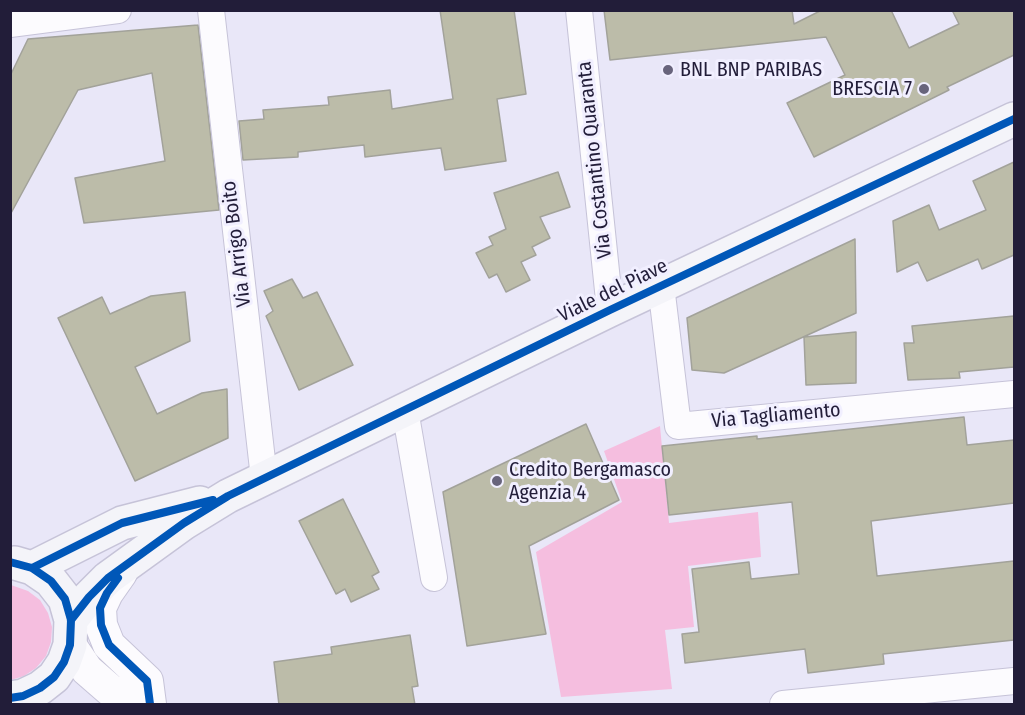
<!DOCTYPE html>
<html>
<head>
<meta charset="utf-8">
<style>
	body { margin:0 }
	#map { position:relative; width:1025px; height:715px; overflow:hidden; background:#e9e7f8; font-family:"Fira Sans Condensed",sans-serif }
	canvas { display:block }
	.frame { position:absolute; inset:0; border:12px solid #221d39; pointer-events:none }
</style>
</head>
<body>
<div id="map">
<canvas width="1025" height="715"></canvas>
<div class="frame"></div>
</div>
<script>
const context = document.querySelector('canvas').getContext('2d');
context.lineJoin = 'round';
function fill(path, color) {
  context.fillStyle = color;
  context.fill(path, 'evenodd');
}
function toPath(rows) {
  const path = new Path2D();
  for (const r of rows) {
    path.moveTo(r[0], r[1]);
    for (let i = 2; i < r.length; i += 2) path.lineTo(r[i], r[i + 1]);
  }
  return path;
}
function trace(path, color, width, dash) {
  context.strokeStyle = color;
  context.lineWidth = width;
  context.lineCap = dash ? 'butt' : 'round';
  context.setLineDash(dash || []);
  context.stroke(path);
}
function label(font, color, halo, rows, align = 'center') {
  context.font = font + ' "Fira Sans Condensed",sans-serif';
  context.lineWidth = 6;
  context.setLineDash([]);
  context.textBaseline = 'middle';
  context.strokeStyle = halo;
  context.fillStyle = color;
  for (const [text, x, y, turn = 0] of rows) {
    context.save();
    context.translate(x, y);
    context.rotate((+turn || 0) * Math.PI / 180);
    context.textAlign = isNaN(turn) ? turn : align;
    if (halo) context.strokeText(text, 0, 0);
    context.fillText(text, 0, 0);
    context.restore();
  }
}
fill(toPath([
	[660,426,669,523,758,512,761,557,688,566,694,627,665,630,672,689,561,697,536,552,622,502,604,451],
	[11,585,28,591,40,600,48,613,52,627,51,642,46,656,36,668,24,676,11,680]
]), '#f5bedf');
const building = toPath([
	[440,10,514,10,526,94,497,99,506,161,445,170,441,148,365,157,364,145,298,152,298,157,243,160,239,121,264,119,263,110,329,105,328,97,390,90,392,109,453,99,440,10],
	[604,10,792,10,794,24,822,10,891,10,909,48,959,24,952,10,1014,10,1014,55,947,87,949,90,814,157,787,103,845,75,826,37,610,60,604,10],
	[198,25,219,210,84,223,75,178,165,161,152,73,78,90,10,215,10,76,28,39,198,25],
	[1014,162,1014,255,982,269,978,259,927,281,918,262,897,272,893,221,929,205,939,230,986,210,973,181,1014,162],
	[558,172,570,207,540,217,550,238,532,247,536,255,521,262,530,280,506,292,497,274,489,278,476,253,493,245,489,237,506,229,494,193,558,172],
	[855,239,856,313,724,373,692,370,687,318,855,239],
	[292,279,303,298,317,292,353,365,299,390,266,316,273,311,264,291,292,279],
	[185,292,190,341,135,367,157,414,202,393,227,389,228,438,135,481,58,318,102,297,110,314,151,296,185,292],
	[1014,316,1014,367,959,372,960,378,908,380,904,343,914,343,912,326,1014,316],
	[856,332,856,383,806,385,804,337,856,332],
	[964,417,967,445,1014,440,1014,503,871,521,877,576,1014,561,1014,640,883,654,884,664,808,673,805,649,685,663,682,634,699,632,692,569,749,562,751,579,799,574,792,502,669,515,662,446,757,436,757,439,964,417],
	[586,424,619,500,529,546,546,634,467,646,443,492,586,424],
	[343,499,379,572,372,576,379,589,351,602,345,589,336,594,299,521,343,499],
	[410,635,418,686,412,687,415,705,279,705,274,662,332,654,331,647,410,635]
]);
fill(building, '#bcbca9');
trace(building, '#a2a29a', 1.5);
const minor = toPath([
	[211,10,264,478],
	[579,10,610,310],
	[10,24,118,10],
	[661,286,678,426,1014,394],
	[405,410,434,578],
	[783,704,1014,681]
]);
const tertiary = toPath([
	[121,573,107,593,100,608,101,625,109,645,147,681,150,704],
	[70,645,87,670,110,690,133,704]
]);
const secondary = toPath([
	[32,568,122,523,200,503],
	[71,620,89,597,108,578,184,523,228,496,610,310,1014,119],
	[10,698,23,696,40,688,54,677,64,662,70,645,71,620,65,599,51,581,32,568,15,563]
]);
trace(minor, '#c6c3d8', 28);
trace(tertiary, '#c6c3d8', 34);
trace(secondary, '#c6c3d8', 36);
trace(minor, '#fcfbfe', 26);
trace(tertiary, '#fcfbfe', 32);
trace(secondary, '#f4f4f9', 33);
trace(toPath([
	[10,562,32,568,51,581,65,599,71,620,70,645,64,662,54,677,40,688,23,696,10,698],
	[32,568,122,523,213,500],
	[118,578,107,593,100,608,101,625,109,645,147,681,150,704],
	[71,620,89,597,108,578,184,523,228,496,610,310,1014,119]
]), '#0057b8', 8);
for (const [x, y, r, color] of [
	[668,70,6,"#68647c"],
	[924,89,6,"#68647c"],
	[497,481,6,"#68647c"]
]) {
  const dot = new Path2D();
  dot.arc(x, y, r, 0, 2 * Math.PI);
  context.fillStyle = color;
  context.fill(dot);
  trace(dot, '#f1efff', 2);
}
label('20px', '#221d39', '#f1efff', [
	["BNL BNP PARIBAS",680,70],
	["BRESCIA 7",912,89,"right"],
	["Credito Bergamasco",509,470],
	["Agenzia 4",509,493]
], 'left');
label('20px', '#221d39', '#f1efff', [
	["Via Costantino Quaranta",595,160,-96],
	["Via Arrigo Boito",237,244,-97],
	["Viale del Piave",613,291,-26],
	["Via Tagliamento",776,416,-5]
]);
</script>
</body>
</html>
